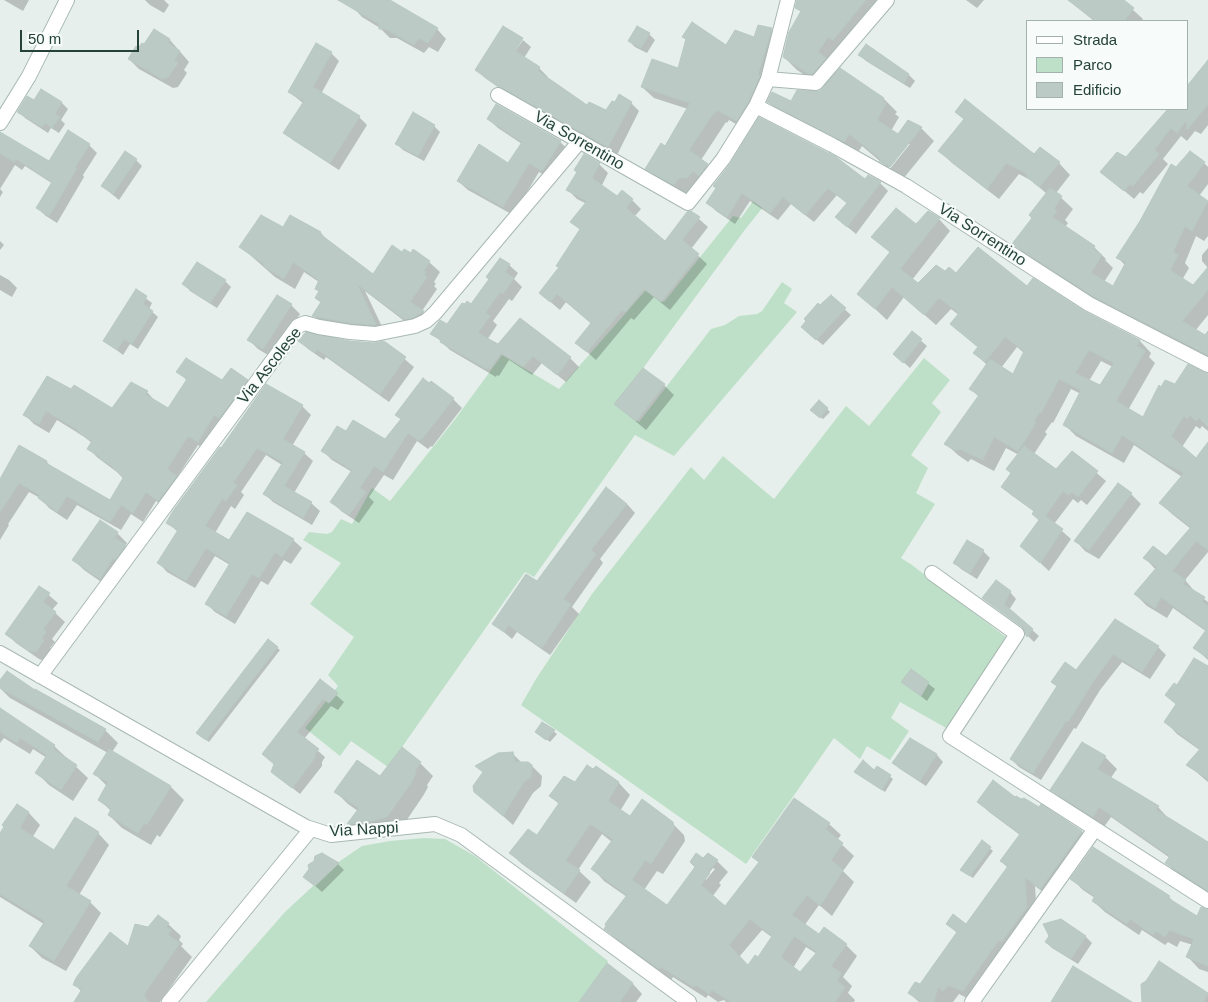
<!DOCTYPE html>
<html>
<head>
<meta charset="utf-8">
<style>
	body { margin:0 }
	#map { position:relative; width:1208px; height:1002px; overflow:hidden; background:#e6efeb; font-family:Arial,sans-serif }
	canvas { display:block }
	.legend { position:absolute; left:1026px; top:20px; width:162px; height:90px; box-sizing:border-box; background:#f7fbf9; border:1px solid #a3b1ad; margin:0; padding:6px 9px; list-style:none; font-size:15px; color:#24423a }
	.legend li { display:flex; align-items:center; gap:10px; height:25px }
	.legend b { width:25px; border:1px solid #a3b1ad }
	.scale { position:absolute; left:20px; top:30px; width:119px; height:22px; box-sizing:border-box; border:2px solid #24423a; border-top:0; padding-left:6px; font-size:15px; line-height:18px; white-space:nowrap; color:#24423a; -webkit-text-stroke:4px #f7fbf9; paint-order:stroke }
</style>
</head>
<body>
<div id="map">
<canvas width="1208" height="1002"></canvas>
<ul class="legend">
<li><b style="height:6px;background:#fff"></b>Strada</li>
<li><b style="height:14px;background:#bfe0c8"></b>Parco</li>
<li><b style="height:14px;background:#bbcac4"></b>Edificio</li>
</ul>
<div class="scale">50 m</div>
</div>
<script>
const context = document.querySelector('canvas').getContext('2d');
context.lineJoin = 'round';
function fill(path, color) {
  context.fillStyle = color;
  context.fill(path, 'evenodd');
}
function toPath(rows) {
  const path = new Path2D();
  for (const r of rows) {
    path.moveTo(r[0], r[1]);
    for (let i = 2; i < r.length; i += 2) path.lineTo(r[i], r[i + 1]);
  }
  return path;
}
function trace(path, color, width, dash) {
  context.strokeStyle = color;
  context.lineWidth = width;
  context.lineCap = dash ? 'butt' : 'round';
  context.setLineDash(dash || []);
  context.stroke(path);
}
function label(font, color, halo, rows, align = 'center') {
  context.font = font + ' Arial,sans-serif';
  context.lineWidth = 4;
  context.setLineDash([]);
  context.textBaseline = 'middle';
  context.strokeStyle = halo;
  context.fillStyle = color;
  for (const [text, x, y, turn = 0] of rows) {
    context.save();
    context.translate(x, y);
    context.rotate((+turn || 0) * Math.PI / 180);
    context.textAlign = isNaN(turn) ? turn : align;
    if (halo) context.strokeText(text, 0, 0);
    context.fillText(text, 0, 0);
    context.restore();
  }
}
fill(toPath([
	[790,150,802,158,744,231,616,405,639,422,711,329,725,325,739,316,757,314,762,311,782,282,792,289,784,303,797,312,674,456,635,435,534,577,525,572,388,767,351,741,340,756,305,728,338,686,328,675,354,637,310,604,341,563,303,540,309,532,327,534,332,532,341,519,352,524,372,488,390,501,456,418,502,355,559,389,646,290,664,302,733,216,741,218],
	[924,358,950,380,932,403,941,412,911,455,928,468,916,493,935,504,901,558,912,565,1007,638,948,729,900,702,891,718,909,731,890,760,867,746,860,759,834,738,746,864,521,705,536,679,592,594,691,467,704,480,723,456,774,499,846,406,869,426],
	[424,838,445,839,475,856,608,961,582,1002,206,1002,285,912,340,861,362,846,390,841]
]), '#bfe0c8');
fill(toPath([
	[4,0,29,0,23,11],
	[145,0,164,0,169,5,164,13,150,5],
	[354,0,387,0,437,29,446,39,438,52,429,47,424,53,397,38,390,38,380,28,362,17,353,7],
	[797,0,891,0,831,65,838,72,841,69,884,99,897,112,895,114,899,117,891,131,898,136,909,122,921,128,934,141,903,179,889,170,910,144,907,144,888,168,862,146,857,154,782,115,769,102,791,102,820,92,825,86,821,86,797,70,784,57,802,12,796,7],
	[966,0,984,0,977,8],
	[1069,0,1122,0,1143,19,1141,21,1094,21],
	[504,28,523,39,521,39,510,55,512,56,523,40,531,47,524,58,539,68,548,77,546,78,588,107,607,112,631,103,639,111,617,155,508,94,485,78,477,70],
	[771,29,783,41,748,131,729,120,727,123,726,122,701,160,719,176,711,186,704,182,686,196,658,180,647,168,665,148,688,109,654,98,642,87,726,47,755,38],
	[154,31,170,40,189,62,184,70,187,73,178,87,173,88,139,69,129,59,144,45],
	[649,34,655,40,647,53,635,47,629,41],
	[866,46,909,75,915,81,910,88,866,61,860,55],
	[331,53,339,61,321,94,359,117,367,125,339,170,293,140,285,132,303,103,289,92],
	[1204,68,1208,71,1208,125,1201,134,1195,131,1187,141,1181,136,1163,159,1168,164,1143,194,1140,192,1134,199,1102,172,1126,159,1169,109,1187,109,1187,87],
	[42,90,62,103,68,109,61,120,65,124,59,133,51,128,48,133,25,118,19,111,35,102],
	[957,112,1035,155,1059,163,1070,175,1056,193,1073,209,1065,220,1068,223,1065,227,1094,247,1106,259,1105,260,1113,268,1104,282,1114,287,1125,265,1118,258,1176,169,1204,163,1208,167,1208,184,1199,196,1208,202,1208,236,1204,241,1196,236,1185,263,1189,268,1182,280,1193,286,1208,269,1208,315,1195,331,1208,338,1208,361,1106,308,1025,255,1014,244,1033,218,1047,194,1032,181,1019,174,999,199,952,163,940,151,965,120],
	[488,119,560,142,570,151,553,180,539,172,513,215,468,190,458,181,509,165,522,144,498,128],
	[434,126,440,132,424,161,403,150,397,144],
	[0,137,50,163,89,145,97,153,83,175,84,177,57,223,46,216,37,208,53,184,25,166,22,170,15,165,0,189,3,192,0,197],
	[136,160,142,166,119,200,102,186],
	[599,164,608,173,601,187,617,198,632,200,641,209,634,217,665,243,691,212,708,227,691,249,707,264,670,310,654,297,634,320,631,318,596,360,577,343,592,324,566,302,560,310,540,293,560,268,581,230,572,222,587,204,577,199,568,190],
	[869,177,880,183,888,191,856,234,845,225,848,203,837,195,814,222,791,204,778,220,750,201,735,224,716,211,708,203,717,188,865,181],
	[290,217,321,233,331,244,373,275,402,254,429,262,440,272,434,282,436,284,434,286,437,289,422,311,434,322,416,330,365,291,386,335,324,326,314,316,322,303,316,298,320,292,319,282,304,272,295,289,275,277,241,247,283,229],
	[939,219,950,231,912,280,918,285,945,273,1027,288,1084,312,1140,341,1151,353,1149,357,1155,363,1128,410,1143,419,1176,386,1208,374,1208,431,1202,426,1200,429,1196,426,1182,447,1197,460,1208,444,1208,552,1185,580,1196,593,1208,602,1208,660,1195,648,1207,632,1173,608,1167,618,1147,606,1135,594,1156,570,1145,558,1166,558,1191,529,1172,514,1160,503,1182,477,1134,445,1124,463,1076,436,1064,424,1081,394,1071,389,1053,423,1052,422,1045,432,1047,434,1034,454,1057,470,1072,452,1106,481,1087,505,1081,500,1078,503,1073,499,1054,524,1071,539,1049,571,1022,546,1040,521,1035,512,1011,495,1002,487,1012,473,1019,455,1006,448,994,471,971,459,968,462,958,455,946,444,979,397,971,389,987,365,975,353,979,348,952,324,959,315,951,309,936,325,904,297,887,320,859,294,891,253,873,237],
	[1017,347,1024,353,1013,376,1001,368],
	[1101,361,1113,367,1100,387,1089,381],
	[0,241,4,245,0,250],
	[1208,248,1208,268,1202,261,1202,255],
	[500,260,509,265,518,273,514,279,522,287,512,301,509,299,493,321,497,325,487,340,498,346,520,319,570,358,579,367,566,382,542,363,532,375,509,360,499,376,497,375,496,377,450,350,432,333,447,326,472,306,490,279],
	[0,275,9,280,17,288,12,297,0,290],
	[225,281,231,287,217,308,190,291,184,284],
	[136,291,152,303,149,309,158,317,138,349,130,344,123,355,105,341],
	[831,297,851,315,823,345,808,333,820,307],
	[291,305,300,314,273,358,258,349,249,340],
	[912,333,927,346,910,368,901,360],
	[300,341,374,344,384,342,414,367,389,402,326,357,324,360,308,349],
	[643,370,664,385,674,395,646,430,615,404],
	[178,371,222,382,247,380,256,390,208,451,198,445,177,477,186,486,168,510,156,501,143,522,131,514,121,530,77,505,67,520,49,508,40,498,29,492,8,524,9,525,0,540,0,482,20,447,47,462,53,469,110,501,125,478,98,458,88,448,92,443,83,436,57,420,49,433,34,424,25,415,47,377,113,410,147,392,156,402,168,409,187,381],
	[453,399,462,408,432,447,431,446,428,449,417,441,393,480,384,475,369,497,374,502,359,523,341,511,332,501,352,472,332,460,323,451,346,432,386,441,402,420,397,415],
	[302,406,311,415,292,446,304,453,313,461,294,493,311,503,320,511,312,525,273,502,264,493,282,465,266,455,241,492,244,495,235,509,231,506,215,533,230,542,293,540,302,548,291,564,284,560,268,585,261,581,235,624,215,612,206,603,230,565,215,556,195,588,167,572,159,563,178,532,168,523],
	[827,409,830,412,823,419,814,412],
	[1131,494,1141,504,1099,559,1085,551,1076,541],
	[627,504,635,513,600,559,603,563,572,607,579,614,550,655,517,632,512,639,493,623],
	[117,533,127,543,125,546,134,556,110,588,84,570,74,560],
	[968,542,983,551,990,558,977,579,961,569,955,563],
	[39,587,58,603,52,610,65,622,52,639,55,642,50,648,52,650,45,661,39,659,16,643,7,634],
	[1010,592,1016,599,1009,610,1039,636,1034,642,1028,636,1025,629,984,598],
	[1116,620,1158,647,1166,655,1150,679,1122,662,1100,690,1076,729,1074,728,1041,780,1019,767,1011,759,1058,687,1052,682,1076,672],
	[268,641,280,650,209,742,200,736],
	[1208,668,1208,782,1188,765,1201,751,1177,734,1166,722,1177,705,1166,695],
	[911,670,935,689,927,701,903,682],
	[320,681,344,702,338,710,331,706,304,739,325,757,322,762,322,766,300,794,272,772],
	[0,683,36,691,105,730,118,743,112,752,171,787,184,800,160,837,157,835,151,845,122,828,109,815,111,811,99,799,107,786,95,774,108,753,10,698,0,688],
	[0,709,54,746,88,778,73,801,49,785,37,773,47,758,33,749,30,754,4,738,0,743],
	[543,723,557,734,550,742,540,734],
	[911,739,937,755,943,762,926,786,900,769,893,763],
	[1083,743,1105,757,1117,769,1110,779,1158,807,1169,819,1208,844,1208,894,1178,875,1167,863,1170,858,1111,817,1104,827,1064,801,1052,790],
	[512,753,522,763,532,766,542,776,541,786,533,793,513,825,475,791],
	[420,763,433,776,427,785,428,787,423,796,400,830,362,837,349,824,358,811,348,804,335,791,381,778],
	[596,767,619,783,630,795,620,811,630,817,672,823,684,835,685,841,663,874,657,871,644,890,667,907,703,860,717,861,728,872,719,883,721,885,712,897,725,908,760,863,753,857,829,824,841,835,837,840,854,856,843,871,854,882,832,916,819,905,804,926,819,936,846,945,857,956,843,977,852,986,848,993,855,1000,854,1002,726,1002,724,1000,718,1002,708,995,706,998,673,977,671,980,617,940,606,929,627,897,604,881,593,869,612,842,602,834,578,870,591,882,576,903,522,864,510,853,537,837,560,805,551,796,575,783],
	[713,868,715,869,706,880,705,878],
	[762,930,773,938,759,959,749,967,739,957],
	[806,947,817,954,800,974,793,968],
	[877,767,893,779,885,792,859,774,875,772],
	[1015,799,1040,808,1041,806,1082,832,1092,842,1051,898,1035,886,1037,918,973,1001,959,994,953,1002,919,1002,909,993,920,985,957,933,948,923,966,925,1008,868,1001,861,1020,835,989,812,979,802],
	[17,805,29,813,40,825,32,838,54,852,98,833,109,845,79,895,90,902,101,913,66,971,42,958,30,946,44,924,0,897,0,835],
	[982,842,993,851,973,878,964,872],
	[1093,849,1169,897,1177,905,1197,917,1208,911,1208,972,1199,969,1188,957,1193,945,1180,941,1177,947,1168,942,1165,945,1142,930,1139,935,1105,912,1093,901,1095,898,1083,890,1072,879],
	[322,854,338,864,344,870,322,892,305,877],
	[1061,921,1086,937,1092,943,1078,964,1052,948,1046,942],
	[168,924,181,936,179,940,183,944,181,946,192,957,160,1002,79,1002,82,992,75,985,129,948,148,929],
	[1159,963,1208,995,1208,1002,1143,1002,1147,982],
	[607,964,633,984,642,994,636,1002,584,1002]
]), '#0003');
const building = toPath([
	[338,0,390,0,438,28,428,43,419,38,414,45,386,29,379,29,379,24,338,0],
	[797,0,866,0,833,40,828,37,818,52,826,58,812,74,807,73,783,57,789,32,801,11,795,8,797,0],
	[1068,0,1124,0,1134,8,1124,21,1095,21,1068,0],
	[692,22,726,45,735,30,754,37,758,25,772,28,758,74,760,76,748,102,737,121,717,110,715,113,714,112,689,150,708,164,699,176,693,171,687,178,679,178,674,185,645,169,661,143,665,146,690,103,641,87,652,59,678,68,686,39,682,37,692,22],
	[503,26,523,38,515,51,540,67,538,71,587,105,589,102,606,110,612,101,615,102,619,94,632,102,608,147,498,86,475,70,503,26],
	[637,26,650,33,641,48,628,41,637,26],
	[154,29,170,39,168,43,180,51,174,60,178,63,168,77,162,79,128,59,136,46,138,48,142,43,144,44,154,29],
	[316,43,332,52,313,87,360,116,330,163,283,133,304,101,288,92,316,43],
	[866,44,909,74,904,83,858,55,866,44],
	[1208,60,1208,104,1187,130,1187,123,1185,122,1177,133,1171,128,1154,150,1159,154,1133,186,1130,184,1124,191,1100,172,1117,152,1126,157,1167,110,1165,109,1187,109,1187,86,1208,60],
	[840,68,884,98,882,101,886,103,877,120,898,134,908,120,922,127,890,167,879,161,881,159,849,134,844,142,767,102,772,92,791,101,797,90,820,91,840,68],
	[41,89,62,102,55,114,60,117,52,128,45,123,42,127,17,112,27,96,34,100,41,89],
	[965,99,1034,154,1040,147,1060,162,1039,187,1027,177,1026,173,1006,163,987,189,938,151,964,119,955,112,965,99],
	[496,104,561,141,542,171,529,163,503,207,457,181,479,144,508,163,522,142,487,119,496,104],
	[413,112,435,125,418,156,395,144,413,112],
	[759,117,836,157,865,179,868,175,881,182,847,227,835,217,847,203,828,188,805,215,783,197,770,213,742,193,727,217,706,203,716,188,713,186,730,164,759,117],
	[68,130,90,144,75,167,77,168,49,216,36,208,52,182,16,159,14,162,0,153,0,132,49,161,68,130],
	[125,151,137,159,113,194,101,186,125,151],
	[1190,151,1205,162,1187,186,1208,201,1192,231,1185,226,1173,252,1178,255,1170,270,1193,285,1208,267,1208,290,1182,321,1205,335,1208,331,1208,355,1093,296,1012,244,1032,218,1029,215,1050,188,1062,196,1054,209,1057,211,1052,217,1095,246,1093,249,1102,255,1091,273,1113,286,1126,262,1116,258,1140,221,1171,164,1176,167,1190,151],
	[584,154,600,163,592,178,617,196,622,190,633,199,626,208,665,241,687,212,691,211,700,217,682,240,699,254,661,302,644,289,625,312,622,310,587,352,575,343,591,323,557,294,550,302,539,293,559,267,556,266,580,229,570,222,587,201,566,190,577,172,574,170,584,154],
	[896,208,916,224,928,211,940,218,900,269,918,283,936,265,945,271,949,267,956,273,978,247,1027,286,1033,278,1084,311,1140,340,1137,346,1145,351,1116,401,1143,417,1159,385,1161,387,1165,380,1175,384,1188,364,1208,374,1208,427,1199,418,1196,421,1190,415,1188,419,1184,416,1171,436,1196,458,1208,442,1208,550,1196,541,1172,571,1186,580,1183,584,1205,597,1202,602,1208,606,1208,658,1193,648,1206,630,1161,597,1155,608,1134,594,1157,567,1143,558,1153,546,1166,556,1191,527,1159,503,1184,473,1161,461,1122,435,1112,453,1063,425,1081,390,1059,379,1041,413,1040,412,1034,420,1036,422,1032,429,1018,451,994,437,983,460,959,449,956,451,944,444,979,395,969,389,990,359,1013,374,1024,351,1005,337,985,362,973,353,978,347,950,324,959,313,939,298,924,315,892,287,875,309,857,294,890,252,871,237,896,208],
	[1089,350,1114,363,1100,385,1075,373,1089,350],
	[261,215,283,227,290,215,321,232,320,234,373,274,392,245,402,252,404,249,411,253,413,249,430,261,424,271,426,272,424,275,427,277,410,302,424,311,412,318,404,319,357,284,376,325,351,323,312,316,321,302,315,298,319,291,315,289,319,280,293,262,284,279,263,266,264,264,239,247,261,215],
	[500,258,510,264,505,272,514,278,503,294,500,292,485,313,490,316,478,333,498,344,520,318,571,357,557,375,533,356,523,367,501,353,490,369,488,367,487,369,440,342,441,340,430,334,440,320,447,324,462,303,465,304,467,301,471,304,489,279,486,277,500,258],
	[197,262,226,280,210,303,182,284,197,262],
	[136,289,147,296,143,304,153,311,132,344,124,339,117,350,103,341,136,289],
	[277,295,292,304,263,349,247,340,277,295],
	[831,295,846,308,816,340,801,327,806,321,804,319,818,303,820,305,831,295],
	[912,331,922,339,903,363,893,354,912,331],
	[306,332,349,341,374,343,384,341,406,357,380,394,317,349,315,353,298,341,306,332],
	[186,358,222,380,231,368,248,380,219,418,214,415,198,442,188,436,167,469,177,476,158,501,146,492,133,513,121,505,110,522,67,496,57,512,38,498,40,495,19,483,0,512,0,479,19,445,47,461,46,463,110,500,123,478,112,466,99,458,100,457,87,449,92,441,77,432,78,430,46,411,39,424,23,415,47,376,71,389,74,385,112,408,131,382,148,391,145,394,168,408,187,379,176,372,186,358],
	[643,368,665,384,636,421,614,404,643,368],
	[423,378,429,383,431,381,454,398,422,439,421,438,419,441,408,433,383,472,374,466,360,488,366,492,349,515,330,502,352,470,321,451,337,426,346,431,353,420,385,439,401,419,395,415,423,378],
	[266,384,303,405,283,439,305,452,284,486,312,502,303,518,263,494,283,462,257,448,233,483,237,485,226,501,222,499,205,526,229,540,247,512,294,539,282,557,275,552,259,578,252,574,226,616,205,604,230,563,206,548,186,581,157,563,178,530,166,523,173,511,220,447,221,448,266,384],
	[819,400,828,408,820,418,810,410,819,400],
	[1024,446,1056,469,1072,451,1098,471,1078,497,1072,492,1069,495,1063,491,1045,516,1063,529,1040,563,1020,546,1039,520,1032,514,1034,511,1001,487,1011,473,1006,469,1024,446],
	[1118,483,1132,493,1089,550,1074,541,1118,483],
	[606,487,627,504,591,550,596,554,563,599,571,604,542,648,508,625,504,632,492,624,526,574,537,581,606,487],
	[100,520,118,532,115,538,126,545,115,560,113,558,100,579,72,560,100,520],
	[967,540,984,550,970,573,953,563,967,540],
	[996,580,1011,591,1004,604,1033,629,1027,637,1022,627,982,598,996,580],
	[39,586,50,593,43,602,56,612,43,629,46,632,41,639,44,640,36,652,29,651,5,634,39,586],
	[1115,619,1159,646,1142,672,1113,654,1093,682,1068,722,1066,721,1033,773,1010,759,1057,686,1051,682,1065,662,1076,670,1115,619],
	[268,639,278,647,206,740,196,733,268,639],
	[1194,658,1208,666,1208,779,1186,765,1200,749,1164,722,1176,704,1165,695,1174,683,1177,685,1194,658],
	[911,669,929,682,921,696,901,682,911,669],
	[7,671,35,690,35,689,106,729,98,742,0,688,0,680,7,671],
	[320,679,338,693,329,703,323,699,297,732,319,749,315,754,315,758,292,788,271,772,274,764,262,754,320,679],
	[0,708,55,745,53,749,77,765,61,790,35,773,47,755,20,738,17,743,0,732,0,708],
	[542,722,555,730,546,740,535,732,542,722],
	[910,738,937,754,920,781,892,763,910,738],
	[1082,742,1106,756,1097,769,1159,806,1156,810,1208,842,1208,891,1165,863,1170,856,1099,807,1093,817,1050,790,1082,742],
	[402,747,421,762,415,771,416,773,411,783,387,817,367,822,347,824,359,808,334,792,357,760,380,776,402,747],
	[109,749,171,786,147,825,144,823,138,833,108,815,111,809,98,800,108,782,93,774,109,749],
	[513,752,515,762,528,762,532,765,531,776,523,783,503,816,474,792,473,786,483,772,475,766,498,753,513,752],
	[863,760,874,770,877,766,891,775,882,790,854,772,863,760],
	[587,765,593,769,596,766,619,782,608,801,630,816,642,799,673,822,674,829,651,864,645,860,632,880,667,905,695,867,690,862,696,853,703,858,708,853,718,860,708,872,710,873,701,885,725,906,759,862,752,857,794,798,830,823,825,829,843,843,831,860,843,870,820,906,807,895,792,915,819,934,824,927,847,944,831,966,841,973,837,981,845,987,835,1002,731,1002,712,990,709,994,696,985,694,987,661,967,659,969,604,929,606,926,605,924,627,895,591,869,613,839,590,824,565,861,580,870,564,893,509,853,528,829,537,835,559,803,549,796,564,776,575,782,587,765],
	[750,919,772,936,758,957,755,955,748,965,729,945,750,919],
	[794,936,817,952,800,972,781,957,794,936],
	[993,780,1015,797,1016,796,1021,799,1024,798,1039,807,1041,804,1082,831,1040,889,1025,877,1027,907,1002,941,998,941,963,991,948,985,943,991,938,987,934,1002,922,1002,908,993,915,982,920,984,957,932,946,924,953,914,966,924,1008,866,1000,861,1020,834,977,802,993,780],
	[17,804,29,812,20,828,54,850,75,817,99,832,66,886,91,901,54,961,29,946,45,921,0,894,0,833,4,827,2,825,17,804],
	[982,840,991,847,970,876,960,870,982,840],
	[1093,847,1170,896,1168,898,1197,916,1201,907,1208,910,1208,966,1186,957,1194,939,1169,930,1165,937,1156,931,1153,935,1130,919,1127,924,1092,901,1095,896,1070,879,1093,847],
	[322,853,339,863,315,886,303,877,309,869,308,865,314,861,315,856,322,853],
	[158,915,169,923,166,927,171,930,168,935,180,943,144,994,148,1002,74,1002,82,989,73,985,76,978,110,932,128,946,135,924,148,927,158,915],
	[1061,919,1086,936,1071,959,1045,942,1049,936,1043,924,1061,919],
	[1159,961,1208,993,1204,1002,1142,1002,1141,984,1146,981,1159,961],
	[607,963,633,983,620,1002,579,1002,607,963],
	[1073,966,1132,1002,1051,1002,1073,966]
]);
fill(building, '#bbcac4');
trace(building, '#b8c9c2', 1);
const street = toPath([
	[788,0,768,79,756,106,832,145,906,186,1089,304,1208,365],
	[768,79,816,83,887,0],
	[498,95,688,203,723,159,756,106],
	[0,123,29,76,67,0],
	[932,573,1017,634,950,736,1208,901],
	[0,653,306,827,331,835,435,824,461,835,689,1002],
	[40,676,298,326,305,323,319,327,350,332,375,334,415,326,426,321,435,313,580,141],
	[169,1002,311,829],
	[972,1002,1095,829]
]);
trace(street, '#a8b8b2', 16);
trace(street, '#fff', 14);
label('16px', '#24423a', '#f7fbf9', [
	["Via Sorrentino",579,141,30],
	["Via Sorrentino",982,235,33],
	["Via Ascolese",270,366,-52],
	["Via Nappi",364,830,-3]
]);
</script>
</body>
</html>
